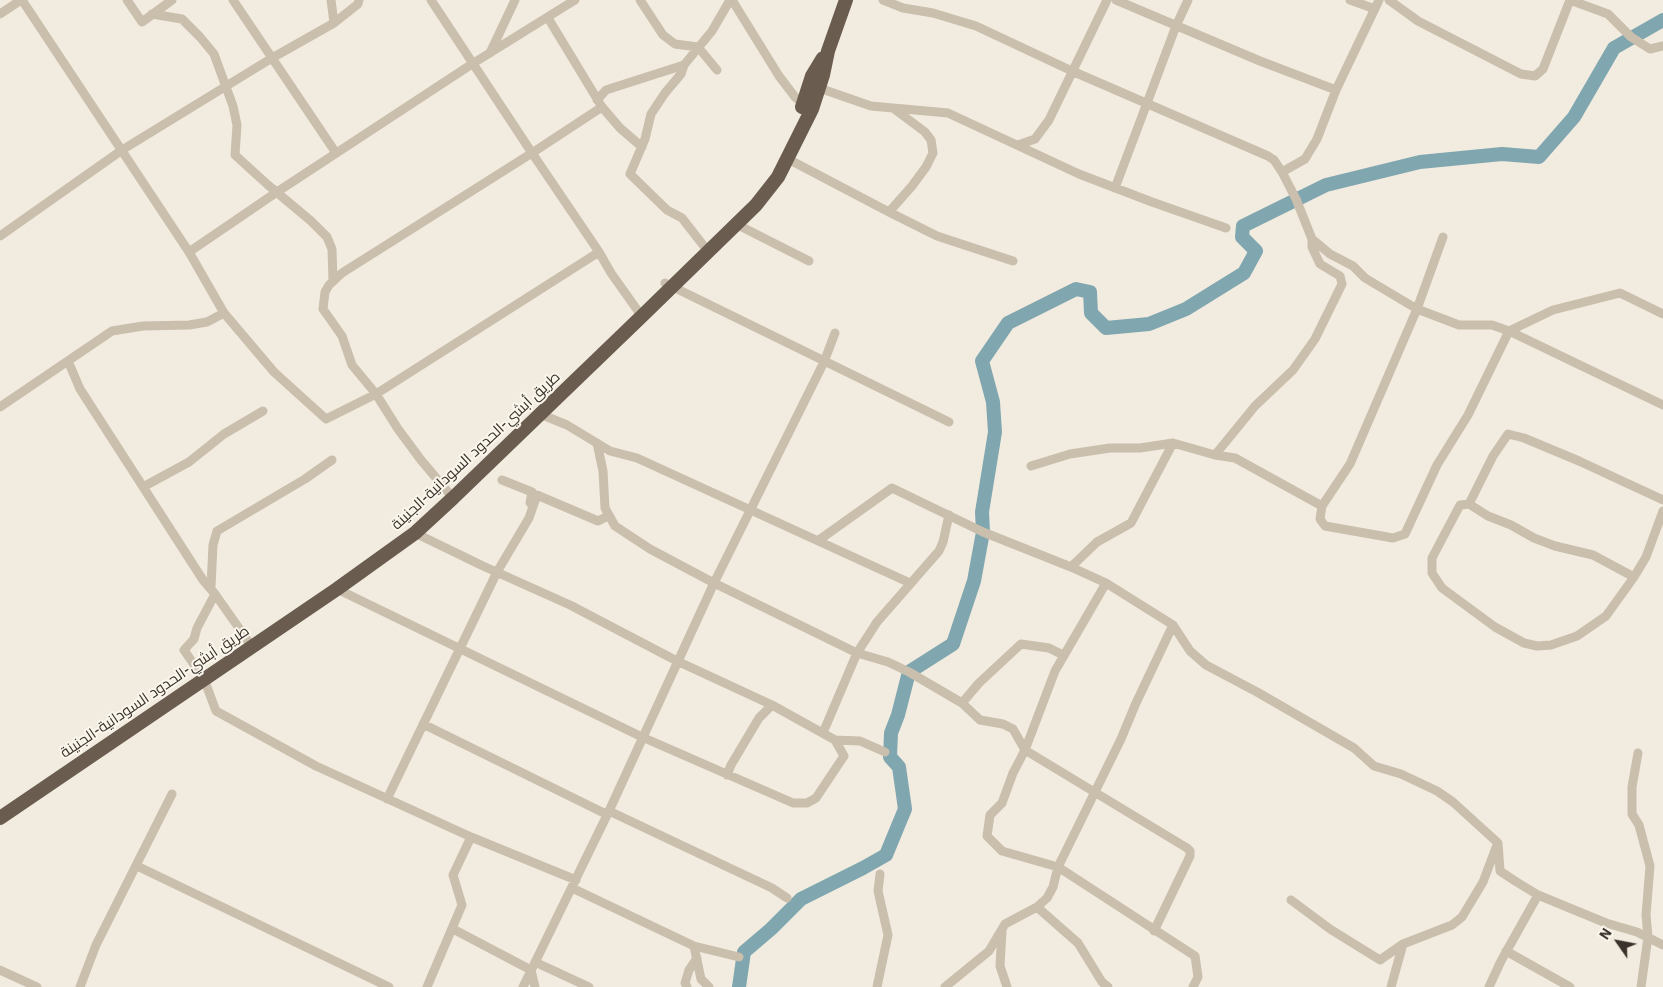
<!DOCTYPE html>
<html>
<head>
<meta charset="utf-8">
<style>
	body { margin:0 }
	#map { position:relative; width:1663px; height:987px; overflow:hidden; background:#f2ece0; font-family:"IBM Plex Sans",sans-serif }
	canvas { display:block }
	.north { position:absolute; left:1593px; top:917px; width:50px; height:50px; -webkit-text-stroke:4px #faf6ec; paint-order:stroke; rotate:303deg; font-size:14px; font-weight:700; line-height:20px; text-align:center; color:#39312a }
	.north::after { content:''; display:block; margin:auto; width:18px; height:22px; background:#39312a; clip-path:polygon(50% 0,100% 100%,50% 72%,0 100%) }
</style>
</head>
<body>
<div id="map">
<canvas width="1663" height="987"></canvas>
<div class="north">N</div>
</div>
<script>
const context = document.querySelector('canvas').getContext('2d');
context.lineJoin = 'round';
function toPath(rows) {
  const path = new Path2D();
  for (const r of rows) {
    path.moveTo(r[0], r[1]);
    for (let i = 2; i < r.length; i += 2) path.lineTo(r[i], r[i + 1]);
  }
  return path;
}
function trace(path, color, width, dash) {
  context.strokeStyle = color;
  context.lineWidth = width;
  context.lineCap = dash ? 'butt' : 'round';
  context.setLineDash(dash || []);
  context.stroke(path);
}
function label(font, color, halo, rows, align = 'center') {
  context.font = font + ' "IBM Plex Sans",Cairo,sans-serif';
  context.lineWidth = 4;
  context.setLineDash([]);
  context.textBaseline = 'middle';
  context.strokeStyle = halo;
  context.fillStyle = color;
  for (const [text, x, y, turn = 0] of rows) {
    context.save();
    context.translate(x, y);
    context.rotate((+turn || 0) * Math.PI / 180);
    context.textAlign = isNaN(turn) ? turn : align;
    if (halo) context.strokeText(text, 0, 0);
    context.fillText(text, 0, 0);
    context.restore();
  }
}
trace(toPath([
	[739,987,744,952,771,929,801,899,863,868,886,855,905,809,899,767,890,757,891,733,898,715,909,672,953,644,974,581,983,532,982,512,995,432,993,402,982,361,1008,323,1076,289,1090,292,1091,313,1106,328,1149,324,1186,309,1244,273,1256,251,1242,237,1243,226,1326,185,1420,162,1502,154,1539,157,1574,117,1614,48,1663,20]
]), '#80a6af', 14);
trace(toPath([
	[22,0,189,252,224,313,274,372,326,419,376,394,599,252],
	[127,0,142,22,172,0],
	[233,0,336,153],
	[331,0,334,23],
	[431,0,532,153,342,273,329,285,325,292,323,309,342,336,352,365,376,394,398,429,421,460,453,498],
	[640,0,663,35,675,44,698,47,717,70],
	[732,0,779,76,795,97,806,106],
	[883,0,903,8,933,13,976,26,1072,71,1268,156,1274,160,1282,172,1296,199,1312,239,1330,254,1353,266,1365,278,1417,309,1459,325,1492,325,1509,331,1553,310,1620,293,1663,314],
	[1116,0,1260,61,1336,90,1379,0],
	[1350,0,1375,9],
	[1389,0,1418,21,1521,74,1535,76,1543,69,1570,0],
	[1570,0,1608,14,1631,37,1650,49,1663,46],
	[0,14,21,0],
	[152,14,182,19,200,37,214,54,233,106,237,125,235,155,268,185,311,221,327,237,332,249,333,281],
	[548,18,602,107,620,128,642,147],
	[490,53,515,0],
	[819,88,871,106,948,113,1079,174,1152,202,1226,228],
	[597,100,606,90,684,65],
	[602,107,532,153,599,252,611,273,638,311],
	[1018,145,1035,139,1049,120,1107,0],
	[788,159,889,212,937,236,1013,261],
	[1282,172,1305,159,1317,139,1336,90],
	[1115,188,1176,26,1188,0],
	[889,212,912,186,926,167,933,153,931,140,925,132,893,108],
	[736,224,809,261],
	[0,236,122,150,272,58,334,23,358,4,359,0],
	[703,245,682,218,667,210,630,174,645,139,651,114,665,93,681,74,684,65,712,31,730,0],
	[189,252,277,192,472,64,575,0],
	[665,283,949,422],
	[68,361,80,389,203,580,215,594,197,628,194,639,184,650,199,672],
	[0,407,112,331,143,326,189,325,207,322,224,313],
	[540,414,567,425,610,451,637,458,910,583],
	[597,443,603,471,605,508,615,526,650,549,714,583,857,653,888,662,909,672,962,703,980,720,1003,724,1013,729,1025,750,1187,848,1190,851,1190,856,1154,931],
	[1215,455,1255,406,1293,370,1315,339,1342,284,1340,276,1320,264,1312,247,1312,239],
	[1031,466,1070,454,1110,448,1140,448,1173,443,1215,455,1235,458,1322,506,1350,464,1417,309,1443,237],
	[502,480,532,492,530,503],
	[143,487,189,462,224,434,263,411],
	[1469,504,1493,456,1508,434,1524,438,1579,461,1663,500],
	[1322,506,1320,519,1325,526,1393,538,1405,534,1437,465,1468,415,1509,331,1663,405],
	[819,540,892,488,983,532,1071,567,1106,583,1173,625,1190,651,1206,665,1257,692,1354,748,1374,766,1401,774,1437,791,1453,802,1498,843,1500,871,1515,881,1538,895,1606,923,1637,932,1663,945],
	[1071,567,1097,542,1131,523,1173,443],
	[1634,577,1593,555,1555,546,1534,538,1511,525,1488,516,1469,504,1460,505,1432,558,1432,573,1442,588,1495,627,1524,643,1537,646,1551,645,1577,636,1606,616,1634,577,1646,557,1663,511],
	[1106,583,1055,671,1025,750,1013,773,1002,803,990,815,987,836,1002,851,1058,867,1195,956,1198,977,1193,987],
	[211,587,213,545,217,531,305,479,332,460],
	[337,589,642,737,793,803,807,803,816,798,844,756,835,740,772,705,677,661,570,605,483,566,415,533],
	[215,594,248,641],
	[204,679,216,711,316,766,471,837,576,880],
	[962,703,979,683,1021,644,1049,648,1063,655],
	[423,724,606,814],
	[825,728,857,653,877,622,939,551,943,542,949,515],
	[835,740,860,741,885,752],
	[1638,753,1632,787,1632,814,1639,825,1650,866,1646,915,1648,937,1641,987],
	[727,775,731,765,759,718,772,705],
	[387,799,497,572,529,518,537,495,598,521,608,516],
	[609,811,772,888,787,898],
	[137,866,389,987],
	[572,888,694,946,739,957],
	[1291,900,1330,929,1380,960,1403,944],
	[1037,907,1078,943,1102,982,1108,987],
	[453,929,531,970,535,987],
	[1002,931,1000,966,1007,987],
	[694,946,701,979,709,987],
	[1506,951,1570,987],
	[535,962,589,987],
	[0,970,37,987],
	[80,987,96,945,172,794],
	[427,987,462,905,453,875,471,837],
	[523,987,609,811,714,583,824,362,835,333],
	[687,987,685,983,689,970,697,958],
	[877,987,888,935,878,891,880,874],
	[945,987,989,951,1005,924,1037,907,1047,898,1053,887,1058,867,1121,739,1136,703,1173,625],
	[1391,987,1403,944,1452,925,1462,917,1483,882,1497,845],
	[1489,987,1501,961,1538,895]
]), '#cabeac', 9);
trace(toPath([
	[802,107,812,76,823,58],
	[0,818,337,589,415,533,453,498,642,316,756,205,778,177,812,109,823,75,828,51,846,0]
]), '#6a5c4f', 14);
label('15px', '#39312a', '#faf6ec', [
	["طريق أبشي-الحدود السودانية-الجنينة",476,451,-43],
	["طريق أبشي-الحدود السودانية-الجنينة",155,692,-34]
]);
</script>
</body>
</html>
